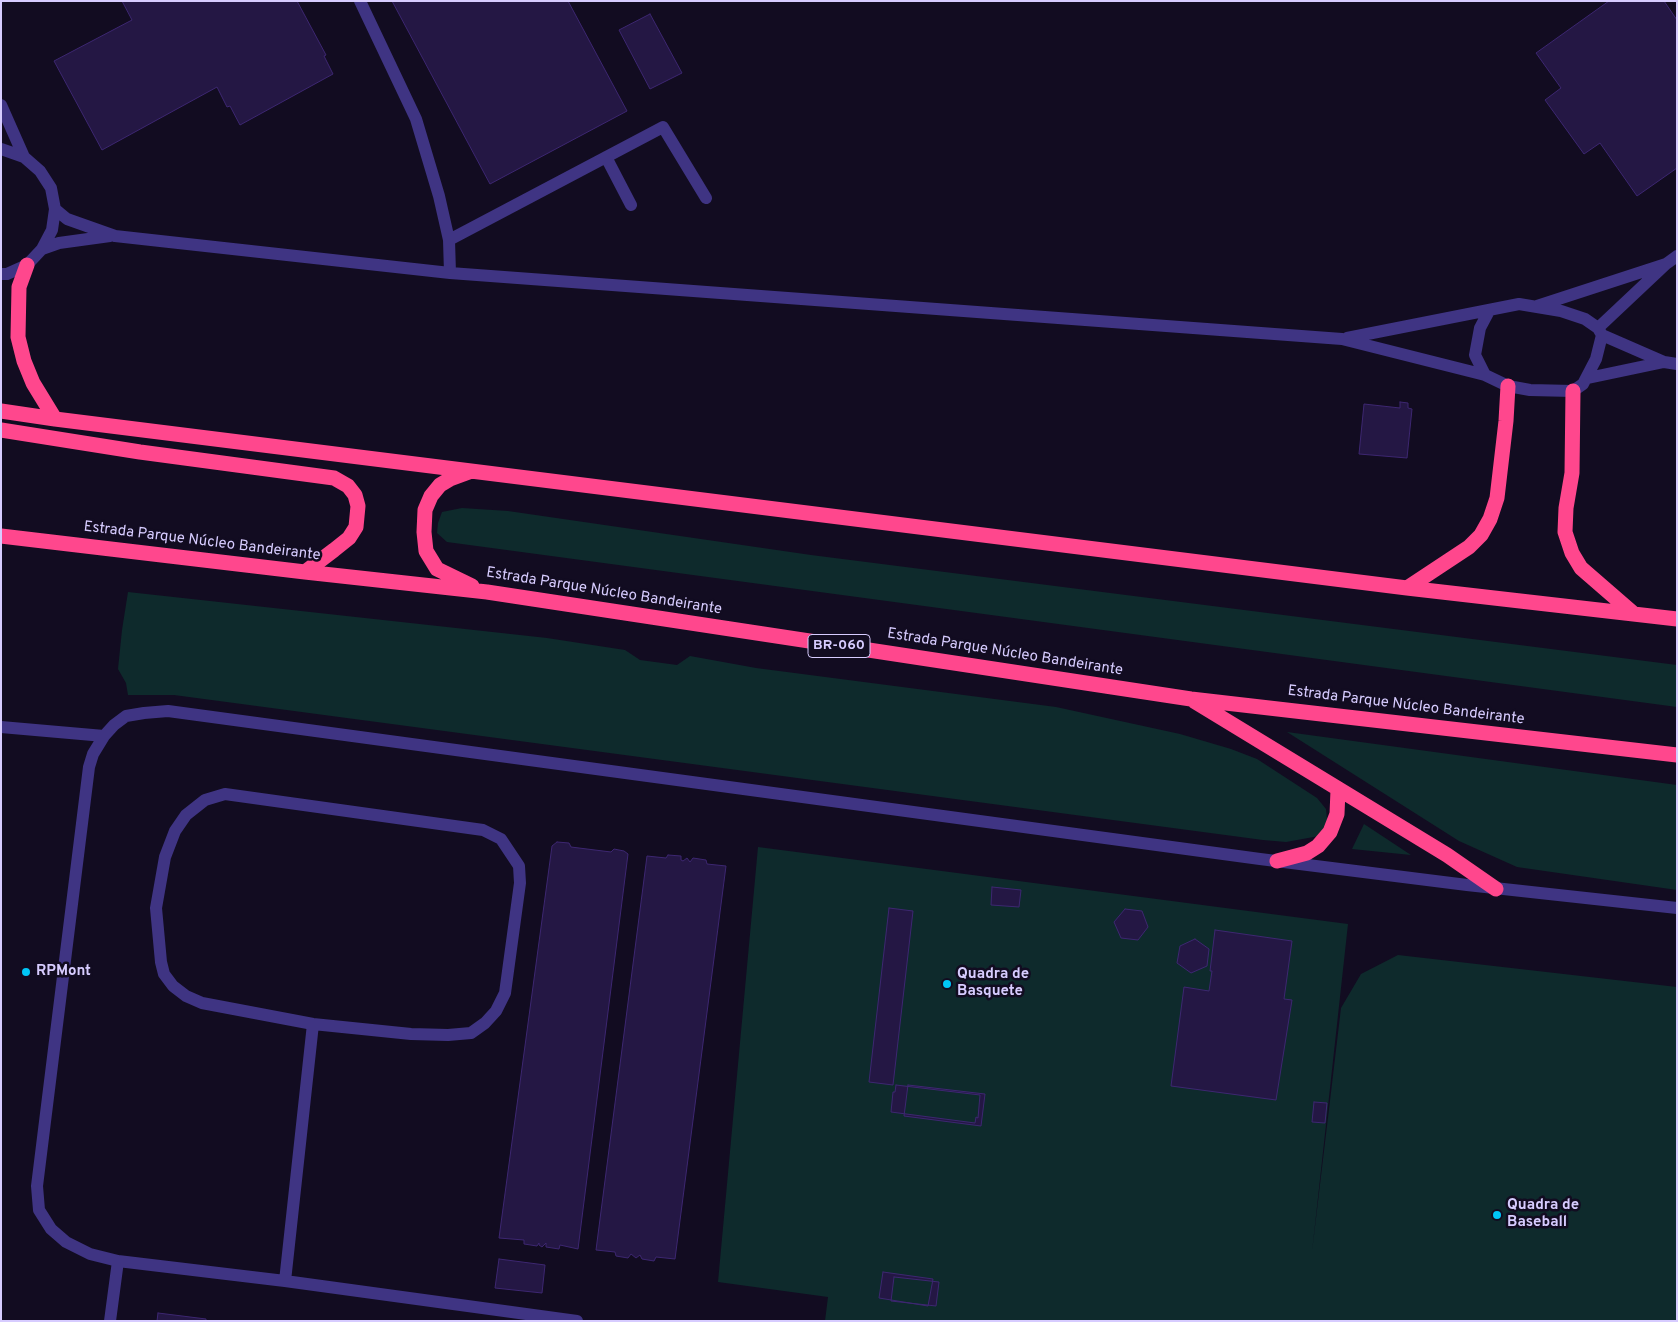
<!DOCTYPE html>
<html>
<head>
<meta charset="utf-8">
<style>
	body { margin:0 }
	#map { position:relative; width:1678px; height:1322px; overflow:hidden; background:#120c21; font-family:Overpass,sans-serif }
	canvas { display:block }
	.frame { position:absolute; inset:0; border:2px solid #d7ccff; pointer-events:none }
</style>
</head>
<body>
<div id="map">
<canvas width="1678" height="1322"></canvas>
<div class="frame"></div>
</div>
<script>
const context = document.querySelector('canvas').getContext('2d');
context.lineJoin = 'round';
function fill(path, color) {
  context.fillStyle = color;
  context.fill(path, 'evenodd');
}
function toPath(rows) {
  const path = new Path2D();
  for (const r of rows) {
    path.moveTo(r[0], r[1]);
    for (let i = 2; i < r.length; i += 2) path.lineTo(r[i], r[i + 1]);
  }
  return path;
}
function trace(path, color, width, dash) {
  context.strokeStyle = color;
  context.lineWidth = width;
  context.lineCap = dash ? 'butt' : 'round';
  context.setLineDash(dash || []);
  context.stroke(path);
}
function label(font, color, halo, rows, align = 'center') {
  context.font = font + ' Overpass,sans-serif';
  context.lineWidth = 5;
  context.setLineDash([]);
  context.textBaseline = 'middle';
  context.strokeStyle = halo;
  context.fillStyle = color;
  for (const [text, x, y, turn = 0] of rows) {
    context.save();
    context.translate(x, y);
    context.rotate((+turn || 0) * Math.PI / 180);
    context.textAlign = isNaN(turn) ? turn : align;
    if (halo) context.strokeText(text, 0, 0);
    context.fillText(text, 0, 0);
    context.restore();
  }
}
fill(toPath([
	[462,508,508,511,811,555,1677,665,1677,707,447,542,437,533,438,523,442,512],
	[128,592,547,638,625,650,640,660,677,665,690,656,756,668,1056,707,1180,734,1231,749,1257,759,1317,798,1326,809,1327,820,1324,830,1319,836,1286,842,1263,840,174,695,128,695,126,683,118,669,122,630],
	[1287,732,1677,785,1677,890,1517,867,1459,841],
	[1364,824,1411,855,1352,849],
	[758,847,1348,924,1312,1252,1341,1008,1361,974,1398,955,1677,987,1677,1321,825,1321,828,1297,718,1282]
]), '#0e2a2c');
const building = toPath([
	[122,1,297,1,326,55,324,56,333,74,240,125,230,106,227,107,217,87,102,150,54,61,132,20,122,1],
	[392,1,568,1,627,111,490,184,392,1],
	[1609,1,1664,1,1677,20,1677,168,1637,196,1600,143,1584,154,1545,100,1561,88,1536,53,1609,1],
	[650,14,682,73,650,89,619,30,650,14],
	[1400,402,1408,403,1408,408,1412,409,1407,458,1359,454,1364,404,1400,408,1400,402],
	[557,842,569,843,571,847,611,852,614,849,624,851,628,854,578,1249,560,1245,559,1249,546,1247,546,1243,542,1247,539,1245,539,1243,537,1246,524,1244,524,1240,499,1238,552,846,557,842],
	[668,855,681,856,681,860,683,861,687,858,690,862,693,858,706,860,707,864,726,866,675,1259,656,1257,654,1261,642,1259,640,1255,636,1258,631,1254,628,1258,616,1256,615,1252,596,1250,647,856,666,858,668,855],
	[992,887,1021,890,1019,907,991,905,992,887],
	[889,908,913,911,893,1085,869,1082,889,908],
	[1125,909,1142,911,1148,927,1138,940,1121,938,1114,922,1125,909],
	[1215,930,1292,941,1284,999,1292,1000,1276,1100,1171,1086,1184,987,1209,991,1212,971,1210,971,1215,930],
	[1195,939,1209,949,1207,966,1191,973,1177,963,1180,946,1195,939],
	[896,1085,980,1095,978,1118,976,1117,975,1123,891,1112,893,1092,895,1092,896,1085],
	[908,1085,985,1094,981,1126,904,1116,908,1085],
	[1314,1102,1327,1103,1325,1123,1312,1122,1314,1102],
	[499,1259,545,1265,542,1293,495,1288,499,1259],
	[883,1272,933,1279,928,1306,879,1298,883,1272],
	[894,1277,939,1282,936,1306,891,1301,894,1277],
	[158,1313,206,1319,206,1321,157,1321,158,1313]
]);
fill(building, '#241744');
trace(building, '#3d2771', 1);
trace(toPath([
	[360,1,416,119,439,196,449,240,450,273],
	[1,105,24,157],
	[1,149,24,157,40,171,51,188,55,209,52,230,42,249,27,265,7,274,1,274],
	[606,157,631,205],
	[55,209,67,219,115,236,450,273,1342,339,1485,375],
	[449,240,663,127,706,198],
	[42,249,59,243,110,236],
	[1537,306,1666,264],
	[1598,328,1666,264,1677,256],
	[1602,335,1664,362,1677,364],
	[1347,338,1519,304,1561,311,1585,319,1598,328,1602,335,1596,359,1583,384,1573,391,1530,390,1508,386,1485,375,1475,355,1480,328,1489,311],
	[1588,378,1664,362],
	[1,727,104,736],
	[225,794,483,830,501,839,519,866,520,883,505,993,496,1011,485,1023,471,1033,448,1035,411,1034,313,1024,202,1003,186,996,173,986,164,974,161,962,156,908,165,857,175,831,186,815,205,800,225,794],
	[285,1281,313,1024],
	[110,1321,118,1261],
	[577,1321,285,1281,118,1261,90,1254,66,1242,51,1229,39,1210,37,1186,89,767,93,754,104,736,114,725,126,716,144,713,168,711,1260,859,1467,885,1677,908]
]), '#3f3483', 12);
trace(toPath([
	[27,265,19,287,18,337,24,361,33,383,55,419],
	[1573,391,1572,473,1566,508,1565,532,1572,553,1581,568,1634,614],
	[1,411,55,419,1407,588,1677,619],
	[1,430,140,452,334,478,348,486,355,495,358,506,356,527,349,538,334,550,305,572],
	[469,472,450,479,440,485,431,496,425,510,424,532,426,551,437,569,472,586],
	[1,536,305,572,487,592,1191,699,1677,755],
	[1407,588,1469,547,1481,535,1490,519,1497,498,1506,421,1508,386],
	[1194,701,1447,855,1496,889],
	[1277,861,1307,853,1318,846,1330,832,1337,814,1338,790]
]), '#ff478d', 15);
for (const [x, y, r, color] of [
	[26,972,5,"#00c6f7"],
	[947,984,5,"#00c6f7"],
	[1497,1215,5,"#00c6f7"]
]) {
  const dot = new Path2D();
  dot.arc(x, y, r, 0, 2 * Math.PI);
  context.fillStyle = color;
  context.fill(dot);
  trace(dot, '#120c21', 2);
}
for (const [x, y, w] of [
	[839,646,62]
]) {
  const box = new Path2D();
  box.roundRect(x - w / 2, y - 11.5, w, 23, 4);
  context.fillStyle = '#120c21';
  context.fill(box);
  trace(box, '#d7ccff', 1);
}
label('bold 14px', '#d7ccff', null, [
	["BR-060",839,646]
]);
label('15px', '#d7ccff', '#120c21', [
	["Estrada Parque Núcleo Bandeirante",202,542,7],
	["Estrada Parque Núcleo Bandeirante",604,592,9],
	["Estrada Parque Núcleo Bandeirante",1005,653,9],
	["Estrada Parque Núcleo Bandeirante",1406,706,7]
]);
label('bold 15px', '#d7ccff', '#120c21', [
	["RPMont",36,972],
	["Quadra de",957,975],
	["Basquete",957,992],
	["Quadra de",1507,1206],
	["Baseball",1507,1223]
], 'left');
</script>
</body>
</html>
